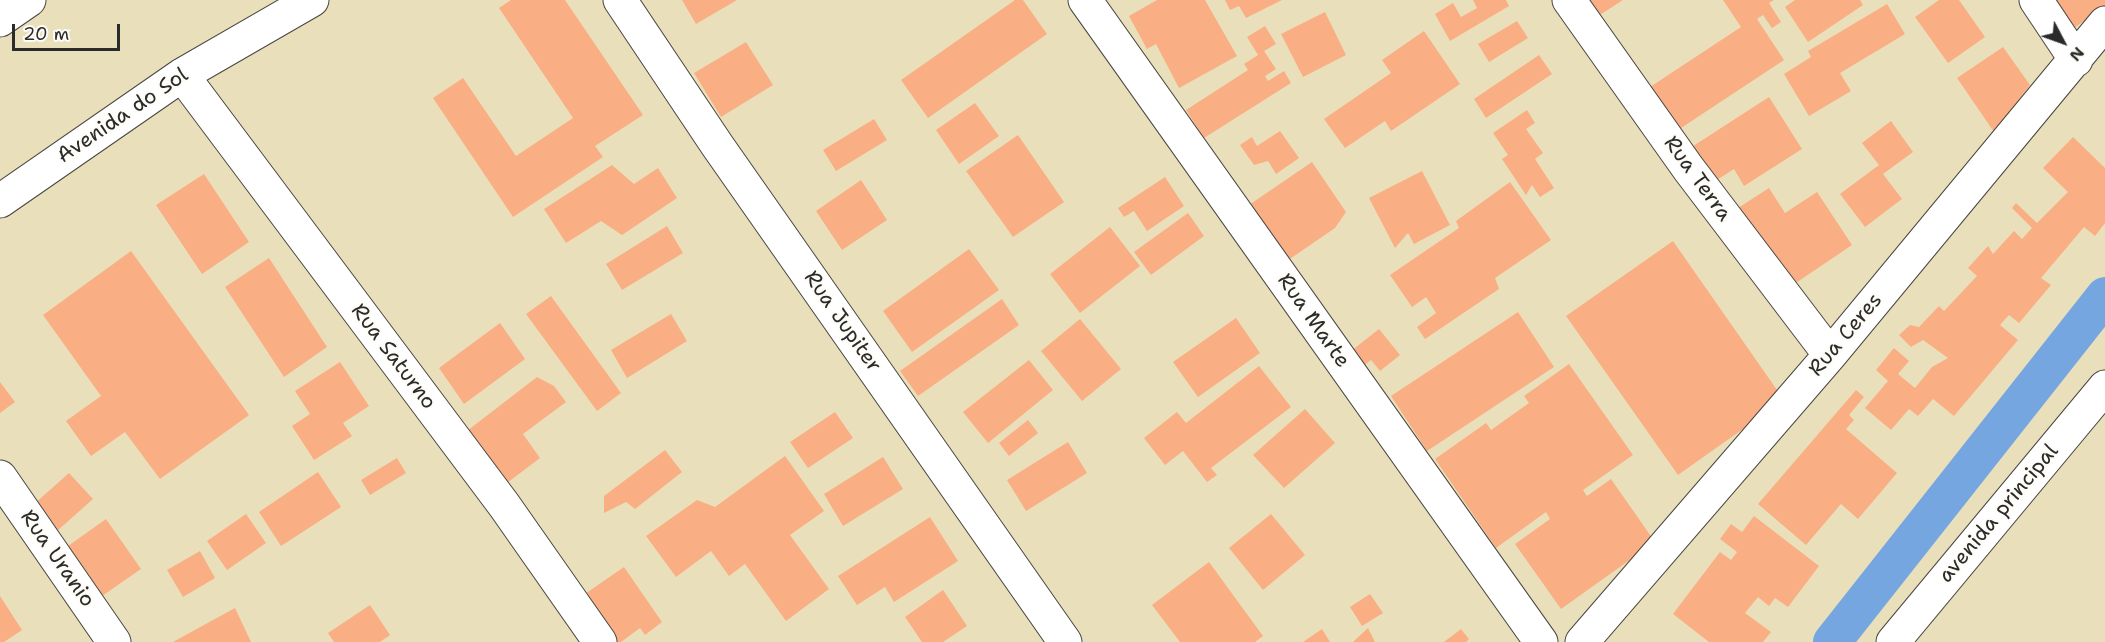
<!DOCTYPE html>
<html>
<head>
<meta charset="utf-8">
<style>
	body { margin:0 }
	#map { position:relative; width:2105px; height:642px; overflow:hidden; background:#eadfbb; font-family:"Shantell Sans",sans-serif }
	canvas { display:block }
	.north { position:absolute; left:2033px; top:12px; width:60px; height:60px; -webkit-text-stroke:4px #fdfcf7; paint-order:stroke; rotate:131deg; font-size:16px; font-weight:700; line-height:24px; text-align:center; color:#2b2b2b }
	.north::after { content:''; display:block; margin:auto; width:21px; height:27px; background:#2b2b2b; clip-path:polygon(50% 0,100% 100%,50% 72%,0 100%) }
	.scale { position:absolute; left:12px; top:24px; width:108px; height:27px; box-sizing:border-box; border:3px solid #2b2b2b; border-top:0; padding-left:8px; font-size:18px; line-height:21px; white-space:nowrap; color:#2b2b2b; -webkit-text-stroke:4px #fdfcf7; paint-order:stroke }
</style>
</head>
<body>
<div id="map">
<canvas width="2105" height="642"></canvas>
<div class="north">N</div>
<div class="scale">20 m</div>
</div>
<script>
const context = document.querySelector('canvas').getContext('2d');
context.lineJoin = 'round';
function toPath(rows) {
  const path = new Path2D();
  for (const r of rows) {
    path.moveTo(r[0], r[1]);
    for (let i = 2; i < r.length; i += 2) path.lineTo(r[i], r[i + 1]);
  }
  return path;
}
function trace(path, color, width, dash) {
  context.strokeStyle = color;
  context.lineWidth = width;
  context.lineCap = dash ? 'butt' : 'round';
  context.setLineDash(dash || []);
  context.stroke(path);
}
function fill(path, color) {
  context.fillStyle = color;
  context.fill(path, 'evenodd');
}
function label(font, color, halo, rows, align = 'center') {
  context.font = font + ' "Shantell Sans",sans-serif';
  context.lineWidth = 4.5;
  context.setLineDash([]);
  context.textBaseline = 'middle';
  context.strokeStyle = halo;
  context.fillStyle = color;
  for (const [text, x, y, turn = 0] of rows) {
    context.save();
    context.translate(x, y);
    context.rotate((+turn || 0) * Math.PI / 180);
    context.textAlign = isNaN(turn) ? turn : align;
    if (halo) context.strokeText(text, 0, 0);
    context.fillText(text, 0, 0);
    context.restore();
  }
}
trace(toPath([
	[1832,642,2105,296]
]), '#75a6e0', 38);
fill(toPath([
	[511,0,565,0,643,115,595,146,603,157,513,217,433,98,463,78,516,156,573,118,499,8],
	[682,0,737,0,696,24],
	[1015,0,1023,0,1047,34,928,118,901,80],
	[1157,0,1205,0,1237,56,1179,88,1156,44,1147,49,1129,16],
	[1225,0,1282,0,1246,18,1239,6,1230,10],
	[1473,0,1506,0,1509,6,1450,41,1435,14,1453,3,1461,17,1477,8],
	[1579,0,1623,0,1592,20],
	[1723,0,1774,0,1769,3,1781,22,1772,28,1763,15,1757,19,1784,60,1672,134,1644,91,1741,27],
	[1795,0,1860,0,1863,5,1808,42,1785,7],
	[1939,0,1959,0,1985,37,1948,63,1915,17],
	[2049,0,2105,0,2105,6,2070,31],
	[1887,4,1905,34,1840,73,1851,91,1809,116,1784,74,1811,57,1808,51],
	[1325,12,1346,55,1303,77,1281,34],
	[1517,21,1528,38,1489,62,1478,44],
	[1265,26,1276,44,1264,51,1276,69,1265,76,1268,81,1284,71,1291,83,1204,138,1186,110,1248,70,1244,64,1258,55,1247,37],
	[1424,31,1460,84,1391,131,1385,121,1345,148,1324,119,1391,73,1382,60],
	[746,42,773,85,721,117,694,73],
	[2003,47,2030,85,1994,132,1957,78],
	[1539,55,1552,74,1486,118,1474,99],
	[1769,97,1802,149,1744,186,1734,169,1709,185,1687,150],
	[975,103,999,136,959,164,936,130],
	[1527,110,1535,123,1526,129,1543,153,1535,159,1554,188,1540,197,1532,185,1526,195,1502,159,1508,155,1493,133],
	[874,119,887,140,836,171,823,150],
	[1891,121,1913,152,1883,174,1902,199,1865,227,1840,194,1879,165,1862,143],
	[1280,131,1299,158,1276,174,1268,161,1254,165,1240,145,1252,137,1257,146],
	[1018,135,1064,202,1013,237,966,171],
	[2073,137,2105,168,2105,223,2095,236,2084,227,2041,278,2051,285,2019,323,2009,315,2000,325,2018,340,1954,416,1933,399,1918,416,1909,409,1891,430,1865,408,1888,381,1876,370,1894,348,1909,361,1898,374,1915,388,1932,367,1948,358,1923,340,1911,347,1899,335,1910,325,1919,327,1939,306,1944,311,1977,276,1968,268,1988,246,1993,254,2014,231,2022,239,2032,228,2012,208,2016,203,2037,223,2068,192,2043,168],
	[1312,162,1346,212,1335,228,1284,263,1246,207],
	[612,165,634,184,658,168,677,198,622,235,601,221,566,243,544,209],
	[1422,171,1450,225,1414,244,1408,233,1395,248,1369,198],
	[204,174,249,242,202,274,156,205],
	[1165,177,1184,206,1147,231,1134,211,1124,217,1118,208],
	[861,180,887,220,842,250,816,211],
	[1510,182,1551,240,1495,278,1499,289,1425,339,1417,327,1436,313,1426,297,1412,307,1390,275,1459,228,1456,221],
	[1769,188,1785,213,1817,192,1852,245,1787,289,1735,210],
	[1188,213,1204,236,1151,275,1134,252],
	[667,226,683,253,622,290,606,264],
	[1110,227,1140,266,1080,313,1050,274],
	[1673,241,1784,400,1678,475,1566,316],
	[969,249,999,290,912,352,883,311],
	[131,251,249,415,160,479,125,432,91,456,66,421,101,396,43,315],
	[269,258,327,347,284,377,225,287],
	[551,296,621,393,597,411,526,314],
	[1002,299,1019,325,918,396,900,371],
	[1518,312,1554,367,1427,451,1391,396],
	[671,314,687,341,627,378,611,350],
	[1236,318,1260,353,1198,397,1173,362],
	[1080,319,1121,369,1082,401,1041,351],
	[500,323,525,359,464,404,439,368],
	[1379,329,1400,355,1380,371,1371,360,1358,370,1346,355],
	[1029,360,1053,390,988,443,963,412],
	[340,362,369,406,343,423,352,436,314,460,292,426,310,414,295,391],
	[1569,364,1633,455,1583,490,1587,496,1611,479,1655,542,1561,609,1515,544,1550,519,1546,512,1496,548,1435,459,1486,423,1491,430,1529,403,1524,396],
	[1259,366,1291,407,1211,468,1217,475,1207,482,1183,451,1165,465,1144,438,1177,412,1186,423],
	[537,377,554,386,566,402,523,434,540,458,503,486,463,434],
	[0,382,15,402,0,413],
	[1856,390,1864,397,1849,415,1854,420,1846,429,1897,473,1858,519,1841,504,1806,545,1758,504],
	[1305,409,1335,443,1284,488,1253,455],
	[835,412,853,438,808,468,790,442],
	[1028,420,1038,433,1009,456,999,443],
	[1068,442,1087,473,1026,511,1007,480],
	[665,450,682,472,635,509,626,502,604,513,604,496],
	[785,456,824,511,790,535,829,589,786,621,745,564,729,576,711,551,676,577,646,536,697,500,715,507],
	[883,457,903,489,843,526,824,494],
	[397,458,406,473,370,495,361,480],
	[318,472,341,507,281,546,259,512],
	[69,473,93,499,57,531,33,505],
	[246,514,266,543,227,570,207,541],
	[1271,514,1305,555,1263,590,1229,548],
	[1754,516,1819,566,1788,607,1775,598,1769,606,1758,597,1745,613,1771,632,1763,642,1709,642,1673,614,1720,552,1731,560,1737,552,1720,539,1731,524,1742,532],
	[930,517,958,561,894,602,885,587,857,605,838,576],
	[106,519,141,569,102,596,68,546],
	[200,551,215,578,183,597,167,570],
	[1209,562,1263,636,1255,642,1180,642,1152,605],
	[624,567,662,622,645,635,640,628,621,642,614,642,582,596],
	[943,590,967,626,943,642,922,642,905,617],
	[1370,594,1383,613,1362,626,1350,607],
	[0,596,22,630,4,642,0,642],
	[370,605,390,635,380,642,334,642,328,633],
	[235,608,251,642,173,642],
	[1368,628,1375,642,1353,642],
	[1322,629,1330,642,1303,642],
	[1461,629,1469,639,1466,642,1444,642]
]), '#f9af83');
const street = toPath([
	[620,0,717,145,1065,642],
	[1085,0,1541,642],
	[1569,0,1688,168,1830,355],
	[2036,0,2076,60],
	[182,75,504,505,600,642],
	[0,201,182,75,312,0],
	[0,477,114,642],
	[1582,642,1830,355,2105,23],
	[1893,642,2105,387]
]);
const highway = toPath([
	[0,20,29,0]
]);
trace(street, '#484641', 35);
trace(highway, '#484641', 35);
trace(street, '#fff', 33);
trace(highway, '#fff', 33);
label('21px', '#2b2b2b', '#fdfcf7', [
	["Avenida do Sol",123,116,-34],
	["Rua Terra",1697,179,54],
	["Rua Marte",1313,321,55],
	["Rua Jupiter",842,322,55],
	["Rua Ceres",1846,335,-50],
	["Rua Saturno",393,357,53],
	["avenida principal",1999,514,-50],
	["Rua Uranio",57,559,55]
]);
</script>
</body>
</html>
